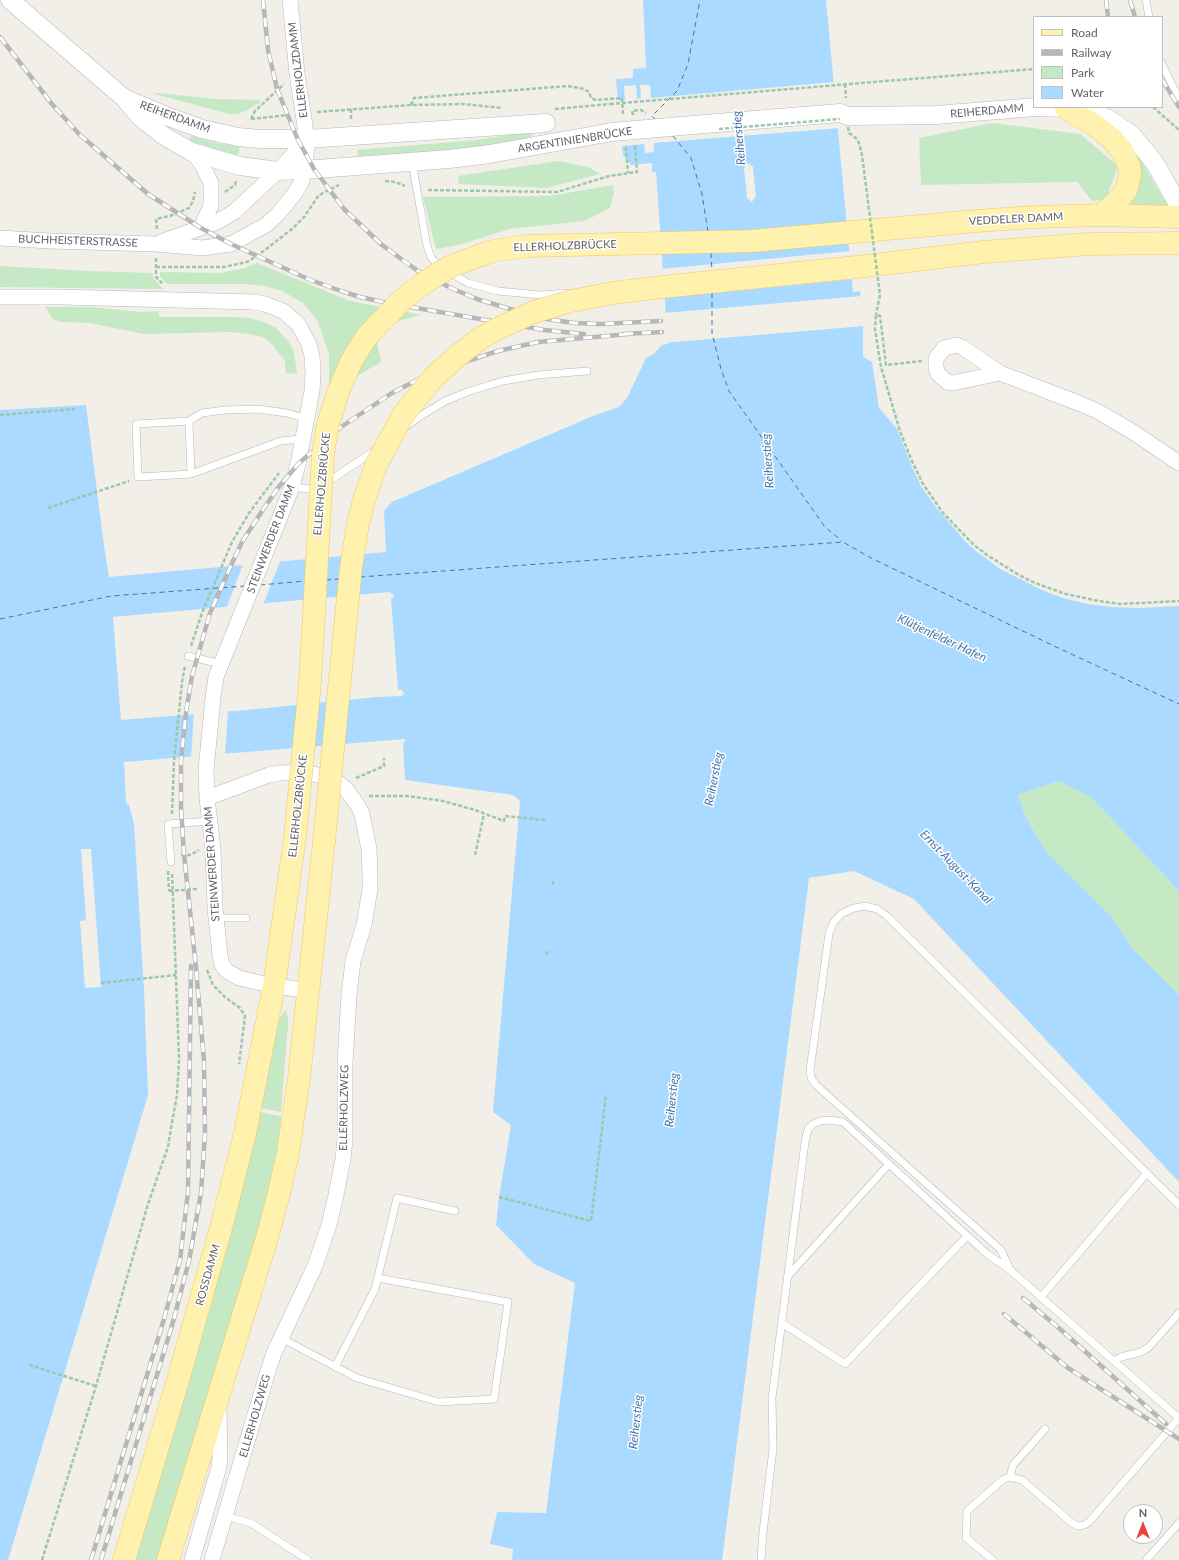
<!DOCTYPE html>
<html>
<head>
<meta charset="utf-8">
<style>
	body { margin:0 }
	#map { position:relative; width:1179px; height:1560px; overflow:hidden; background:#f1efe8; font-family:Lato,sans-serif }
	canvas { display:block }
	.legend { position:absolute; left:1033px; top:16px; width:130px; height:92px; box-sizing:border-box; background:#fff; border:1px solid #bfc1c3; margin:0; padding:5px 7px; list-style:none; font-size:12px; color:#5f6368 }
	.legend li { display:flex; align-items:center; gap:8px; height:20px }
	.legend b { width:20px; border:1px solid #bfc1c3 }
	.north { position:absolute; left:1123px; top:1504px; width:40px; height:40px; box-sizing:border-box; background:#fff; border:1px solid #bfc1c3; border-radius:50%; rotate:0deg; font-size:11px; font-weight:700; line-height:16px; text-align:center; color:#5f6368 }
	.north::after { content:''; display:block; margin:auto; width:14px; height:18px; background:#ea4335; clip-path:polygon(50% 0,100% 100%,50% 72%,0 100%) }
</style>
</head>
<body>
<div id="map">
<canvas width="1179" height="1560"></canvas>
<ul class="legend">
<li><b style="height:5px;background:#fff2af"></b>Road</li>
<li><b style="height:5px;background:#b6b7b8"></b>Railway</li>
<li><b style="height:11px;background:#c5e8c5"></b>Park</li>
<li><b style="height:11px;background:#aadaff"></b>Water</li>
</ul>
<div class="north">N</div>
</div>
<script>
const context = document.querySelector('canvas').getContext('2d');
context.lineJoin = 'round';
function fill(path, color) {
  context.fillStyle = color;
  context.fill(path, 'evenodd');
}
function toPath(rows) {
  const path = new Path2D();
  for (const r of rows) {
    path.moveTo(r[0], r[1]);
    for (let i = 2; i < r.length; i += 2) path.lineTo(r[i], r[i + 1]);
  }
  return path;
}
function trace(path, color, width, dash) {
  context.strokeStyle = color;
  context.lineWidth = width;
  context.lineCap = dash ? 'butt' : 'round';
  context.setLineDash(dash || []);
  context.stroke(path);
}
function label(font, color, halo, rows, align = 'center') {
  context.font = font + ' Lato,sans-serif';
  context.lineWidth = 3;
  context.setLineDash([]);
  context.textBaseline = 'middle';
  context.strokeStyle = halo;
  context.fillStyle = color;
  for (const [text, x, y, turn = 0] of rows) {
    context.save();
    context.translate(x, y);
    context.rotate((+turn || 0) * Math.PI / 180);
    context.textAlign = isNaN(turn) ? turn : align;
    if (halo) context.strokeText(text, 0, 0);
    context.fillText(text, 0, 0);
    context.restore();
  }
}
fill(toPath([
	[159,93,214,99,261,100,259,103,245,111,238,114,230,114,154,94],
	[993,123,1080,134,1118,166,1106,199,1092,201,1077,182,921,185,919,138],
	[526,132,532,133,533,135,531,137,479,147,358,158,357,150,477,140],
	[191,136,220,144,240,146,238,157,192,142,189,139],
	[1132,151,1137,154,1168,206,1125,205],
	[558,161,588,167,600,174,546,188,459,184,458,176],
	[613,185,614,192,610,208,585,221,509,229,459,245,436,249,423,197,550,196],
	[257,263,350,301,421,315,388,324,377,342,381,362,329,392,329,355,323,336,317,320,304,304,296,299,282,291,264,286,245,284,167,284,160,276,160,272,220,273,245,268],
	[0,266,87,271,153,273,153,278,163,289,0,287],
	[45,307,90,307,141,312,159,311,159,317,235,317,249,318,264,322,275,327,289,342,294,352,297,374,286,373,285,361,272,344,263,337,249,334,231,332,144,334,90,323,61,322,53,319],
	[1059,781,1091,797,1179,891,1179,995,1133,949,1111,916,1047,853,1025,816,1018,795],
	[285,1010,288,1017,288,1025,281,1112,260,1108,275,1027],
	[258,1112,281,1116,279,1149,262,1219,160,1560,131,1560]
]), '#c5e8c5');
fill(toPath([
	[643,0,826,0,853,292,860,291,863,326,863,357,872,362,879,408,913,447,992,526,1032,554,1062,566,1179,594,1179,891,1091,797,1059,781,1018,795,1025,816,1047,853,1111,916,1133,949,1179,995,1179,1182,914,899,854,871,809,878,722,1560,512,1560,513,1549,490,1544,497,1512,546,1513,575,1283,534,1264,496,1225,499,1197,511,1125,493,1112,520,801,513,795,405,780,403,743,405,742,405,739,124,762,126,803,129,805,134,824,144,990,148,1095,8,1560,0,1560,0,410,86,405,104,546,109,577,386,552,384,512,386,508,392,502,593,416,619,407,627,398,646,358,654,354,662,345,668,344,656,172,652,172,652,163,631,165,623,155,616,79,633,78,633,69,646,68],
	[748,163,753,167,756,196,752,202,747,198,744,168],
	[389,592,393,594,394,597,391,598,398,690,402,690,404,694,402,696,377,697,246,710,121,720,113,617]
]), '#aadaff');
fill(toPath([
	[835,82,840,128,654,143,654,152,645,153,644,144,620,146,616,101,625,100,624,86,636,85,637,99,641,98,640,85,650,85,651,98],
	[851,251,854,279,663,298,661,269],
	[862,296,864,326,663,343,666,342,664,313],
	[895,423,966,500,993,524,1014,539,1033,552,1062,564,1179,592,1179,606,1138,608,1111,607,1087,604,1063,598,1042,590,1000,569,977,552,964,540,935,506,921,486,912,467],
	[281,559,263,605,226,609,244,562],
	[228,710,225,755,191,758,194,712],
	[81,849,91,849,101,987,85,988,80,921,86,920]
]), '#f1efe8');
trace(toPath([
	[656,120,652,116,677,91,688,64,700,0],
	[673,136,691,158,702,194,708,232],
	[711,253,712,272],
	[712,293,712,333,721,369,729,391,825,527,842,541],
	[360,577,843,542,871,558,1054,646,1179,704],
	[326,580,339,579],
	[260,585,305,581],
	[0,619,111,596,245,586]
]), '#4174aa', 1, [5, 4]);
const service = toPath([
	[1146,0,1149,17],
	[1162,64,1172,85,1179,97],
	[412,162,427,246,431,257,434,261,454,275,468,283,498,291,540,295,567,293],
	[189,421,191,474],
	[404,428,419,417,445,401,470,391,503,381,538,375,587,371],
	[302,439,281,441,191,474,138,477,136,424,189,421,202,413,225,410,258,409,287,413,307,419],
	[292,487,309,489,329,481,377,449],
	[188,656,221,664],
	[171,862,168,824,210,821],
	[216,918,246,918],
	[1179,1205,887,916,877,909,865,906,854,908,841,914,833,923,829,934,810,1070,811,1078,816,1085,1001,1250,1010,1270,1179,1418],
	[787,1277,889,1164],
	[1041,1297,1147,1173],
	[782,1323,845,1364,967,1236],
	[281,1338,357,1378,439,1402,494,1399,508,1302,378,1278],
	[1114,1361,1121,1357,1141,1352,1149,1347,1179,1313],
	[335,1367,375,1289,397,1198,455,1211],
	[1010,1477,1013,1465,1045,1429],
	[225,1516,251,1523,308,1560],
	[761,1560,763,1532,773,1449,772,1398,805,1142,808,1129,813,1124,820,1121,830,1120,843,1122,987,1254,1009,1269],
	[993,1560,966,1538,967,1511,999,1483,1004,1479,1010,1477,1022,1480,1072,1523,1078,1526,1084,1525,1089,1522,1179,1418],
	[1146,1560,1179,1523]
]);
const minor = toPath([
	[192,152,201,163,211,183,211,205,201,228],
	[0,238,50,241,156,244,203,248,231,244,266,225,278,214,295,193,302,181,306,156,307,139,297,74,290,0],
	[161,242,217,222,234,212,278,171,307,139],
	[0,297,60,297,254,302,265,304,283,311,298,324,309,344,312,356,313,372,312,391,298,464,292,487,216,677,213,698,206,770,207,798,213,849,215,908,220,955,222,965,227,971,239,978,265,984,308,991],
	[1000,373,953,383,947,382,938,374,936,368,936,359,944,348,956,345,962,347,1000,373,1081,404,1099,412,1133,432,1179,463],
	[207,798,269,775,280,773,305,772,334,779,346,789,358,806,362,814,369,849,370,875,370,889,364,925,353,961,349,995,345,1063,345,1139,343,1159,336,1195,329,1225,315,1266,274,1353,268,1371,212,1560],
	[192,1560,219,1467,220,1457,219,1409]
]);
const tertiary = toPath([
	[10,0,124,98,140,117,164,136,192,152,240,166,278,171,304,170,449,159,490,154,612,132],
	[126,99,169,117,202,129,238,137,260,139,307,139,546,123],
	[705,124,840,113,848,116,936,115,1036,107,1066,108,1082,110,1107,118,1132,135,1155,163,1179,206]
]);
const primary = toPath([
	[1066,108,1096,126,1113,140,1123,152,1129,166,1130,174,1126,191,1112,206,1100,215],
	[481,255,493,251,526,246,752,241,976,221,1035,217,1100,215,1179,217],
	[662,287,857,267,984,252,1088,244,1179,243],
	[124,1560,178,1380,222,1224,245,1133,274,986,295,837],
	[168,1560,267,1238,279,1193,288,1153,299,1078,324,841]
]);
trace(service, '#b5b8bc', 8);
trace(minor, '#b5b8bc', 16);
trace(tertiary, '#b5b8bc', 19);
trace(primary, '#f2c960', 23);
trace(toPath([
	[845,84,846,98],
	[837,85,1034,69],
	[411,105,414,98,568,86,584,89,589,92,591,98,596,100,622,98,623,116],
	[1153,107,1179,130],
	[351,109,351,120],
	[555,109,610,104],
	[317,112,411,105,463,104,502,108],
	[633,115,632,111,641,110,646,113],
	[251,119,289,115],
	[251,119,255,111,284,84],
	[626,147,628,173],
	[385,181,395,182,405,186],
	[428,190,557,192,609,176,637,172,635,145],
	[225,192,235,185,236,181],
	[157,229,156,219,170,216,189,208,193,201,195,192],
	[156,258,156,277,163,284],
	[156,267,224,267,247,262,257,256,292,229,304,217,319,195,339,185],
	[922,361,886,365,880,316,876,315,875,329,881,367,900,431,911,459,923,484,943,513,974,545,987,555,1019,575,1035,583,1066,594,1099,601,1120,604,1179,601],
	[0,415,75,409],
	[48,508,129,481],
	[191,646,202,613,232,542,249,513,279,473],
	[356,778,384,766,384,758],
	[369,796,408,796,443,801,475,810,504,821,505,816,545,820],
	[172,814,174,761,182,682,185,666],
	[181,855,190,855,199,850],
	[475,855,484,814],
	[168,871,169,891],
	[553,885,553,880],
	[546,955,547,951],
	[207,970,213,985,226,998,240,1008,245,1016,239,1064],
	[101,983,176,975],
	[499,1197,591,1221,606,1095],
	[29,1365,96,1386],
	[42,1560,96,1386,148,1204,168,1147,171,1128,177,1095,179,1059,172,872]
]), '#9cc7a9', 2.5, [4, 2]);
trace(service, '#fff', 7);
trace(minor, '#fff', 15);
trace(tertiary, '#fff', 18);
trace(primary, '#fff2af', 22);
const rail = toPath([
	[263,0,268,50,277,89,298,140,314,169,344,209,382,245,418,271,453,289,477,299,540,318,574,323,601,324,661,321],
	[1106,0,1108,17],
	[1130,0,1135,17],
	[0,37,52,104,79,134,148,194,201,228,231,244,308,279,341,291,360,297,388,303,503,323,544,330,584,334],
	[1162,79,1179,107],
	[624,334,662,332],
	[1023,1298,1060,1329,1166,1424],
	[1004,1314,1068,1368,1179,1439],
	[91,1560,164,1319,180,1260,188,1192,191,966],
	[101,1560,173,1322,189,1261,201,1193,205,1133,204,1061,196,968,184,854,181,807,181,761,186,712,192,676,210,613,233,561,242,542,264,508,278,488,298,464,341,427,392,393,417,380,455,365,498,351,538,342,629,334]
]);
trace(rail, '#b6b7b8', 4.5);
trace(rail, '#fff', 3, [9]);
const tertiaryBridge = toPath([
	[612,132,705,124]
]);
const primaryBridge = toPath([
	[295,837,310,683,323,454,328,424,338,392,351,362,367,336,402,300,424,283,449,267,481,255],
	[324,841,351,567,358,524,364,500,377,463,403,415,433,378,456,357,481,338,497,329,534,312,571,301,613,293,662,287]
]);
trace(tertiaryBridge, '#b5b8bc', 19, []);
trace(primaryBridge, '#f2c960', 23, []);
trace(toPath([
	[610,104,837,85],
	[848,127,849,133,857,139,859,143,862,155,880,295,876,315],
	[719,129,840,119],
	[169,891,198,889]
]), '#9cc7a9', 2.5, [4, 2]);
trace(tertiaryBridge, '#fff', 18);
trace(primaryBridge, '#fff2af', 22);
label('11px', '#5f6368', '#fff', [
	["ELLERHOLZDAMM",298,70,-97],
	["REIHERDAMM",987,111,-5],
	["REIHERDAMM",175,117,20],
	["ARGENTINIENBRÜCKE",575,140,-9],
	["VEDDELER DAMM",1016,219,-3],
	["BUCHHEISTERSTRASSE",78,241,2],
	["ELLERHOLZBRÜCKE",565,246,-2],
	["ELLERHOLZBRÜCKE",322,484,-85],
	["STEINWERDER DAMM",271,539,-69],
	["ELLERHOLZBRÜCKE",298,806,-84],
	["STEINWERDER DAMM",212,864,-94],
	["ELLERHOLZWEG",344,1108,-89],
	["ROSSDAMM",208,1275,-74],
	["ELLERHOLZWEG",255,1416,-74]
]);
label('italic 12px', '#4174aa', '#fff', [
	["Reiherstieg",739,138,-95],
	["Reiherstieg",768,461,-94],
	["Klütjenfelder Hafen",942,638,25],
	["Reiherstieg",714,779,-79],
	["Ernst-August-Kanal",956,867,46],
	["Reiherstieg",672,1100,-84],
	["Reiherstieg",636,1422,-84]
]);
</script>
</body>
</html>
